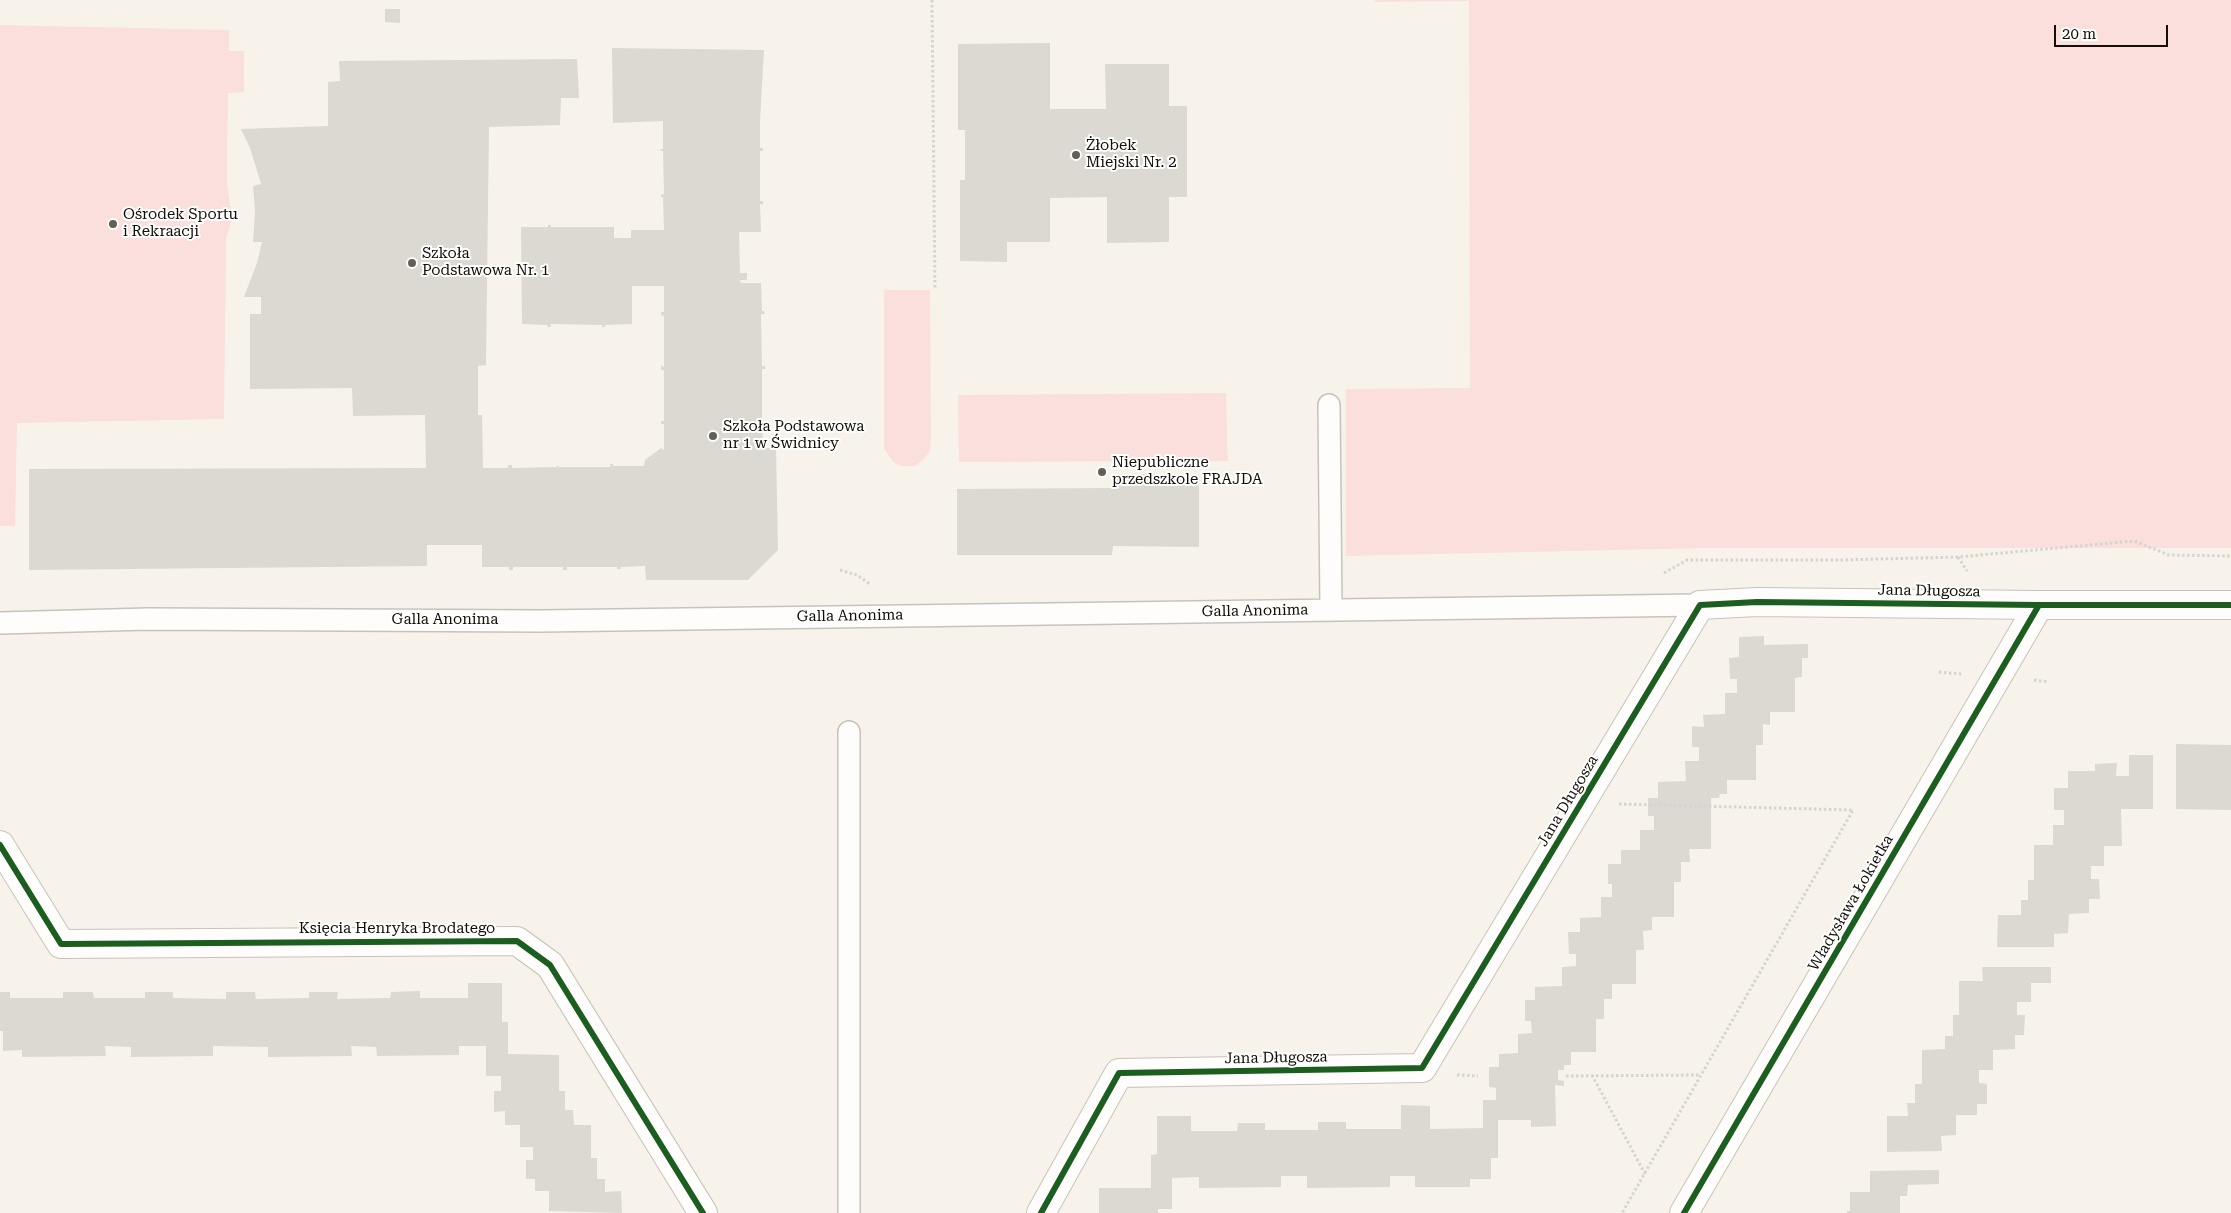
<!DOCTYPE html>
<html>
<head>
<meta charset="utf-8">
<style>
	body { margin:0 }
	#map { position:relative; width:2231px; height:1213px; overflow:hidden; background:#f7f3eb; font-family:"Roboto Serif",serif }
	canvas { display:block }
	.scale { position:absolute; left:2054px; top:25px; width:114px; height:22px; box-sizing:border-box; border:2px solid #130e06; border-top:0; padding-left:6px; font-size:15px; line-height:18px; white-space:nowrap; color:#130e06; -webkit-text-stroke:4px #fff; paint-order:stroke }
</style>
</head>
<body>
<div id="map">
<canvas width="2231" height="1213"></canvas>
<div class="scale">20 m</div>
</div>
<script>
const context = document.querySelector('canvas').getContext('2d');
context.lineJoin = 'round';
function fill(path, color) {
  context.fillStyle = color;
  context.fill(path, 'evenodd');
}
function toPath(rows) {
  const path = new Path2D();
  for (const r of rows) {
    path.moveTo(r[0], r[1]);
    for (let i = 2; i < r.length; i += 2) path.lineTo(r[i], r[i + 1]);
  }
  return path;
}
function trace(path, color, width, dash) {
  context.strokeStyle = color;
  context.lineWidth = width;
  context.lineCap = dash ? 'butt' : 'round';
  context.setLineDash(dash || []);
  context.stroke(path);
}
function label(font, color, halo, rows, align = 'center') {
  context.font = font + ' "Roboto Serif",serif';
  context.lineWidth = 4;
  context.setLineDash([]);
  context.textBaseline = 'middle';
  context.strokeStyle = halo;
  context.fillStyle = color;
  for (const [text, x, y, turn = 0] of rows) {
    context.save();
    context.translate(x, y);
    context.rotate((+turn || 0) * Math.PI / 180);
    context.textAlign = isNaN(turn) ? turn : align;
    if (halo) context.strokeText(text, 0, 0);
    context.fillText(text, 0, 0);
    context.restore();
  }
}
fill(toPath([
	[1375,0,2231,0,2231,548,1709,548,1346,556,1346,389,1470,388,1469,1,1375,2],
	[0,25,229,30,229,51,244,51,244,92,228,93,227,184,232,217,226,240,224,419,17,423,15,526,0,526],
	[884,290,930,290,931,436,930,451,923,460,915,466,902,466,893,462,884,448],
	[1226,393,1228,461,959,462,958,395]
]), '#fadfdc');
fill(toPath([
	[385,9,400,9,400,23,385,22],
	[1050,43,1050,109,1106,109,1105,64,1169,64,1169,106,1187,106,1187,197,1169,197,1169,242,1107,243,1107,197,1050,198,1050,242,1007,242,1007,262,960,261,960,180,965,180,965,130,958,130,958,44],
	[612,48,764,50,760,121,760,148,763,148,763,151,760,151,760,201,763,201,763,205,760,204,761,232,739,232,740,273,747,273,747,280,740,280,741,283,761,283,762,311,764,311,765,314,761,314,762,366,765,366,765,369,762,369,762,421,764,421,764,424,762,424,763,448,776,448,778,550,748,580,646,580,645,566,621,567,621,569,617,569,617,567,567,567,567,570,563,570,563,567,513,567,513,570,509,570,509,567,482,567,482,545,427,545,427,566,29,570,29,469,426,468,425,415,353,416,352,388,250,389,250,314,261,314,261,297,244,297,257,263,262,242,253,242,255,211,253,186,261,184,250,148,241,129,328,126,328,82,340,81,339,61,577,59,579,98,561,98,560,125,489,127,486,365,478,366,478,415,482,415,483,468,508,468,508,465,512,465,512,468,557,467,557,465,559,467,610,467,610,464,613,464,613,466,644,466,645,460,661,448,664,450,664,424,661,424,661,421,664,421,664,370,661,370,661,366,664,367,664,316,661,315,661,312,664,312,664,286,632,286,632,324,605,325,605,327,602,327,602,325,551,324,551,327,548,327,547,325,522,324,521,227,548,227,548,225,551,225,551,227,614,227,614,238,631,238,631,230,664,230,663,197,661,197,661,195,664,194,663,151,661,151,660,149,663,149,663,121,613,123],
	[1113,474,1199,475,1199,547,1113,546,1112,555,957,555,957,489,1112,488],
	[1764,636,1764,645,1808,644,1808,658,1802,658,1802,677,1795,678,1795,712,1770,712,1770,725,1763,724,1763,745,1756,745,1756,780,1727,780,1727,794,1720,794,1719,798,1711,798,1711,849,1689,849,1690,862,1681,862,1681,882,1674,882,1674,917,1652,917,1652,930,1643,931,1644,950,1636,950,1636,984,1612,984,1612,999,1604,999,1604,1019,1596,1019,1596,1052,1571,1052,1571,1065,1564,1065,1564,1070,1558,1070,1558,1080,1564,1081,1564,1086,1555,1085,1556,1126,1531,1127,1531,1120,1498,1120,1498,1158,1491,1158,1491,1179,1470,1179,1470,1187,1415,1187,1415,1176,1390,1176,1390,1187,1307,1188,1307,1176,1281,1176,1281,1187,1199,1188,1199,1177,1172,1178,1172,1209,1158,1209,1158,1213,1099,1213,1099,1188,1151,1188,1151,1155,1157,1154,1157,1116,1191,1116,1191,1131,1237,1131,1238,1123,1265,1123,1265,1130,1318,1130,1318,1122,1346,1122,1346,1129,1401,1129,1401,1105,1430,1106,1430,1129,1483,1128,1483,1100,1496,1100,1496,1088,1489,1087,1489,1067,1499,1067,1499,1054,1518,1053,1518,1034,1532,1033,1531,1021,1525,1021,1525,1000,1535,1000,1535,987,1562,986,1562,967,1576,966,1576,954,1569,954,1568,932,1580,932,1580,918,1601,917,1601,897,1612,897,1612,884,1608,884,1608,864,1621,864,1621,850,1640,850,1640,830,1654,830,1654,816,1648,816,1648,798,1658,798,1658,782,1686,781,1685,761,1699,761,1699,747,1692,747,1692,726,1704,727,1703,715,1725,714,1725,693,1737,693,1737,679,1730,679,1729,658,1739,657,1739,637],
	[2176,744,2231,745,2231,810,2176,809],
	[2129,755,2153,755,2153,809,2121,809,2122,846,2104,846,2104,866,2091,866,2091,879,2099,879,2100,899,2089,899,2089,913,2069,914,2068,933,2054,934,2054,947,1997,947,1998,915,2021,915,2021,900,2028,900,2028,880,2034,880,2034,845,2053,845,2053,825,2064,825,2064,810,2054,810,2054,788,2068,788,2068,771,2095,771,2095,764,2117,763,2116,776,2129,776],
	[1982,967,2051,967,2051,983,2031,983,2031,1002,2017,1002,2017,1015,2025,1015,2024,1035,2015,1035,2015,1049,1993,1050,1993,1070,1979,1070,1979,1083,1987,1084,1987,1104,1977,1104,1977,1115,1956,1115,1956,1135,1941,1136,1942,1151,1887,1152,1887,1116,1908,1116,1907,1103,1915,1103,1915,1084,1922,1084,1922,1050,1945,1049,1945,1036,1953,1036,1953,1015,1959,1015,1959,981,1983,981],
	[468,983,502,983,502,1022,508,1022,508,1054,559,1055,559,1091,565,1091,565,1110,573,1110,574,1125,591,1125,591,1158,597,1158,597,1179,605,1179,605,1192,621,1191,622,1213,549,1211,549,1191,535,1191,535,1179,526,1179,526,1160,533,1160,533,1147,520,1147,520,1125,505,1125,505,1111,494,1112,494,1091,501,1091,501,1076,486,1076,486,1046,459,1046,459,1055,377,1056,376,1047,351,1046,352,1056,268,1057,268,1047,213,1046,213,1056,131,1057,131,1047,105,1046,106,1056,22,1057,22,1050,3,1051,3,1031,0,1031,0,992,10,992,10,998,63,998,63,992,93,992,94,998,145,998,145,992,173,992,173,998,226,999,226,992,255,992,256,999,309,998,309,992,338,992,337,999,390,998,391,992,420,991,420,998,468,998],
	[1939,1170,1939,1184,1908,1185,1907,1196,1900,1196,1900,1213,1847,1213,1847,1211,1850,1211,1850,1192,1870,1192,1870,1171]
]), '#dbd9d1');
const lane = toPath([
	[1329,405,1331,610],
	[0,623,148,619,541,621,1700,605],
	[849,1213,849,732]
]);
const street = toPath([
	[0,845,61,944,517,941,550,965,703,1213],
	[1041,1213,1119,1073,1422,1068,1700,605,1757,602,2039,605,2231,605],
	[1684,1213,2039,605]
]);
trace(lane, '#c7c3bb', 24);
trace(street, '#c7c3bb', 30);
trace(toPath([
	[932,0,935,290],
	[1958,557,1967,571],
	[840,570,857,575,870,584],
	[1664,573,1687,560,1839,560,1958,557,2134,541,2169,555,2231,556],
	[1939,672,1961,674],
	[2034,680,2049,682],
	[1619,804,1853,810,1622,1213],
	[1457,1075,1478,1076],
	[1592,1075,1645,1174],
	[1566,1076,1700,1075]
]), '#d6d4d2', 3, [2.5, 2.5]);
trace(lane, '#fefdfc', 21);
trace(street, '#fefdfc', 28);
trace(toPath([
	[0,845,61,944,517,941,550,965,703,1213],
	[1041,1213,1119,1073,1422,1068,1700,605,1757,602,2039,605,2231,605],
	[1684,1213,2039,605]
]), '#1b5e20', 6);
for (const [x, y, r, color] of [
	[1076,155,5,"#635e56"],
	[113,224,5,"#635e56"],
	[412,263,5,"#635e56"],
	[713,436,5,"#635e56"],
	[1102,472,5,"#635e56"]
]) {
  const dot = new Path2D();
  dot.arc(x, y, r, 0, 2 * Math.PI);
  context.fillStyle = color;
  context.fill(dot);
  trace(dot, '#fff', 2);
}
label('15px', '#130e06', '#fff', [
	["Żłobek",1086,146],
	["Miejski Nr. 2",1086,163],
	["Ośrodek Sportu",123,215],
	["i Rekraacji",123,232],
	["Szkoła",422,254],
	["Podstawowa Nr. 1",422,271],
	["Szkoła Podstawowa",723,427],
	["nr 1 w Świdnicy",723,444],
	["Niepubliczne",1112,463],
	["przedszkole FRAJDA",1112,480]
], 'left');
label('15px', '#130e06', '#fff', [
	["Jana Długosza",1929,591,1],
	["Galla Anonima",1255,611,-1],
	["Galla Anonima",850,616,-1],
	["Galla Anonima",445,620],
	["Jana Długosza",1568,801,-59],
	["Władysława Łokietka",1851,903,-60],
	["Księcia Henryka Brodatego",397,929],
	["Jana Długosza",1276,1058,-1]
]);
</script>
</body>
</html>
